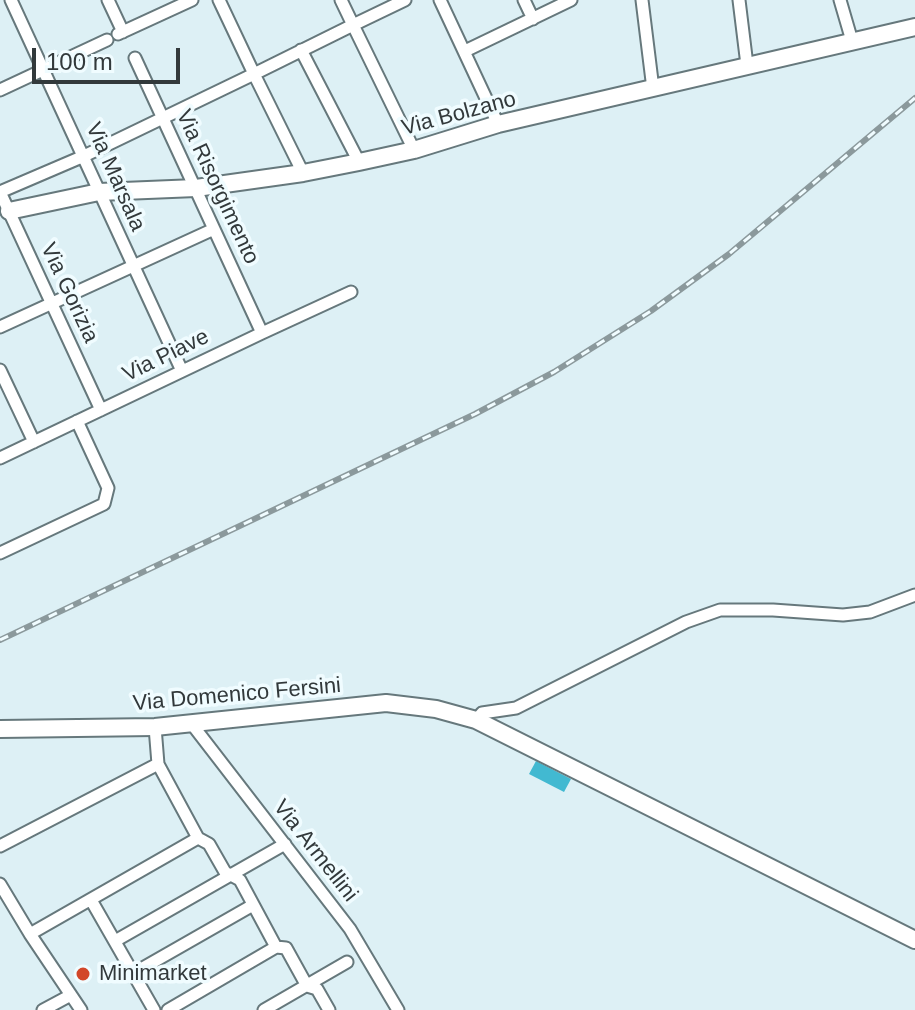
<!DOCTYPE html>
<html>
<head>
<meta charset="utf-8">
<style>
	body { margin:0 }
	#map { position:relative; width:915px; height:1010px; overflow:hidden; background:#ddf0f5; font-family:Arial,sans-serif }
	canvas { display:block }
	.scale { position:absolute; left:32px; top:48px; width:148px; height:36px; box-sizing:border-box; border:4px solid #32393b; border-top:0; padding-left:10px; font-size:24px; line-height:28px; white-space:nowrap; color:#32393b; -webkit-text-stroke:6px #f0fcff; paint-order:stroke }
</style>
</head>
<body>
<div id="map">
<canvas width="915" height="1010"></canvas>
<div class="scale">100 m</div>
</div>
<script>
const context = document.querySelector('canvas').getContext('2d');
context.lineJoin = 'round';
function fill(path, color) {
  context.fillStyle = color;
  context.fill(path, 'evenodd');
}
function toPath(rows) {
  const path = new Path2D();
  for (const r of rows) {
    path.moveTo(r[0], r[1]);
    for (let i = 2; i < r.length; i += 2) path.lineTo(r[i], r[i + 1]);
  }
  return path;
}
function trace(path, color, width, dash) {
  context.strokeStyle = color;
  context.lineWidth = width;
  context.lineCap = dash ? 'butt' : 'round';
  context.setLineDash(dash || []);
  context.stroke(path);
}
function label(font, color, halo, rows, align = 'center') {
  context.font = font + ' Arial,sans-serif';
  context.lineWidth = 7;
  context.setLineDash([]);
  context.textBaseline = 'middle';
  context.strokeStyle = halo;
  context.fillStyle = color;
  for (const [text, x, y, turn = 0] of rows) {
    context.save();
    context.translate(x, y);
    context.rotate((+turn || 0) * Math.PI / 180);
    context.textAlign = isNaN(turn) ? turn : align;
    if (halo) context.strokeText(text, 0, 0);
    context.fillText(text, 0, 0);
    context.restore();
  }
}
fill(toPath([
	[536,761,571,779,564,792,529,774]
]), '#42b9d1');
const street = toPath([
	[11,0,182,371],
	[108,0,123,32],
	[219,0,254,74,353,25,341,0],
	[405,0,353,25,414,150],
	[440,0,498,124],
	[524,0,533,19],
	[642,0,653,89],
	[739,0,747,65],
	[840,0,852,41],
	[118,34,192,0],
	[301,50,359,162],
	[465,51,571,0],
	[135,58,262,333],
	[0,90,107,40],
	[0,192,84,156,254,74,303,173],
	[0,192,101,410],
	[0,327,214,229],
	[0,370,34,442],
	[0,458,262,333,351,292],
	[0,553,104,504,108,488,77,421],
	[476,720,482,713,516,708,686,622,720,610,773,610,843,615,870,612,915,595],
	[191,723,350,929,398,1010],
	[155,727,158,764,198,838,209,844,225,872,240,880,276,947,286,948,307,986,317,989,329,1010],
	[0,846,158,764],
	[0,884,30,934,81,1010],
	[91,900,154,1010],
	[30,934,198,838],
	[115,941,285,844],
	[134,973,253,905],
	[43,1010,71,995],
	[168,1010,276,947],
	[264,1010,347,962]
]);
const secondary = toPath([
	[9,211,99,192,196,188,303,173,359,162,414,150,498,124,915,27],
	[0,729,155,727,386,703,436,709,476,720,915,940]
]);
trace(street, '#66787c', 15);
trace(secondary, '#66787c', 20);
trace(street, '#fff', 11);
trace(secondary, '#fff', 16);
const rail = toPath([
	[0,640,475,414,554,372,651,311,729,254,915,98]
]);
trace(rail, '#8b999c', 6);
trace(rail, '#f0fcff', 3, [9]);
for (const [x, y, r, color] of [
	[83,974,8,"#d24729"]
]) {
  const dot = new Path2D();
  dot.arc(x, y, r, 0, 2 * Math.PI);
  context.fillStyle = color;
  context.fill(dot);
  trace(dot, '#f0fcff', 3);
}
label('22px', '#32393b', '#f0fcff', [
	["Via Bolzano",459,114,-15],
	["Via Marsala",115,177,66],
	["Via Risorgimento",217,187,65],
	["Via Gorizia",69,293,65],
	["Via Piave",166,356,-26],
	["Via Domenico Fersini",237,695,-5],
	["Via Armellini",315,851,52]
]);
label('22px', '#32393b', '#f0fcff', [
	["Minimarket",99,974]
], 'left');
</script>
</body>
</html>
